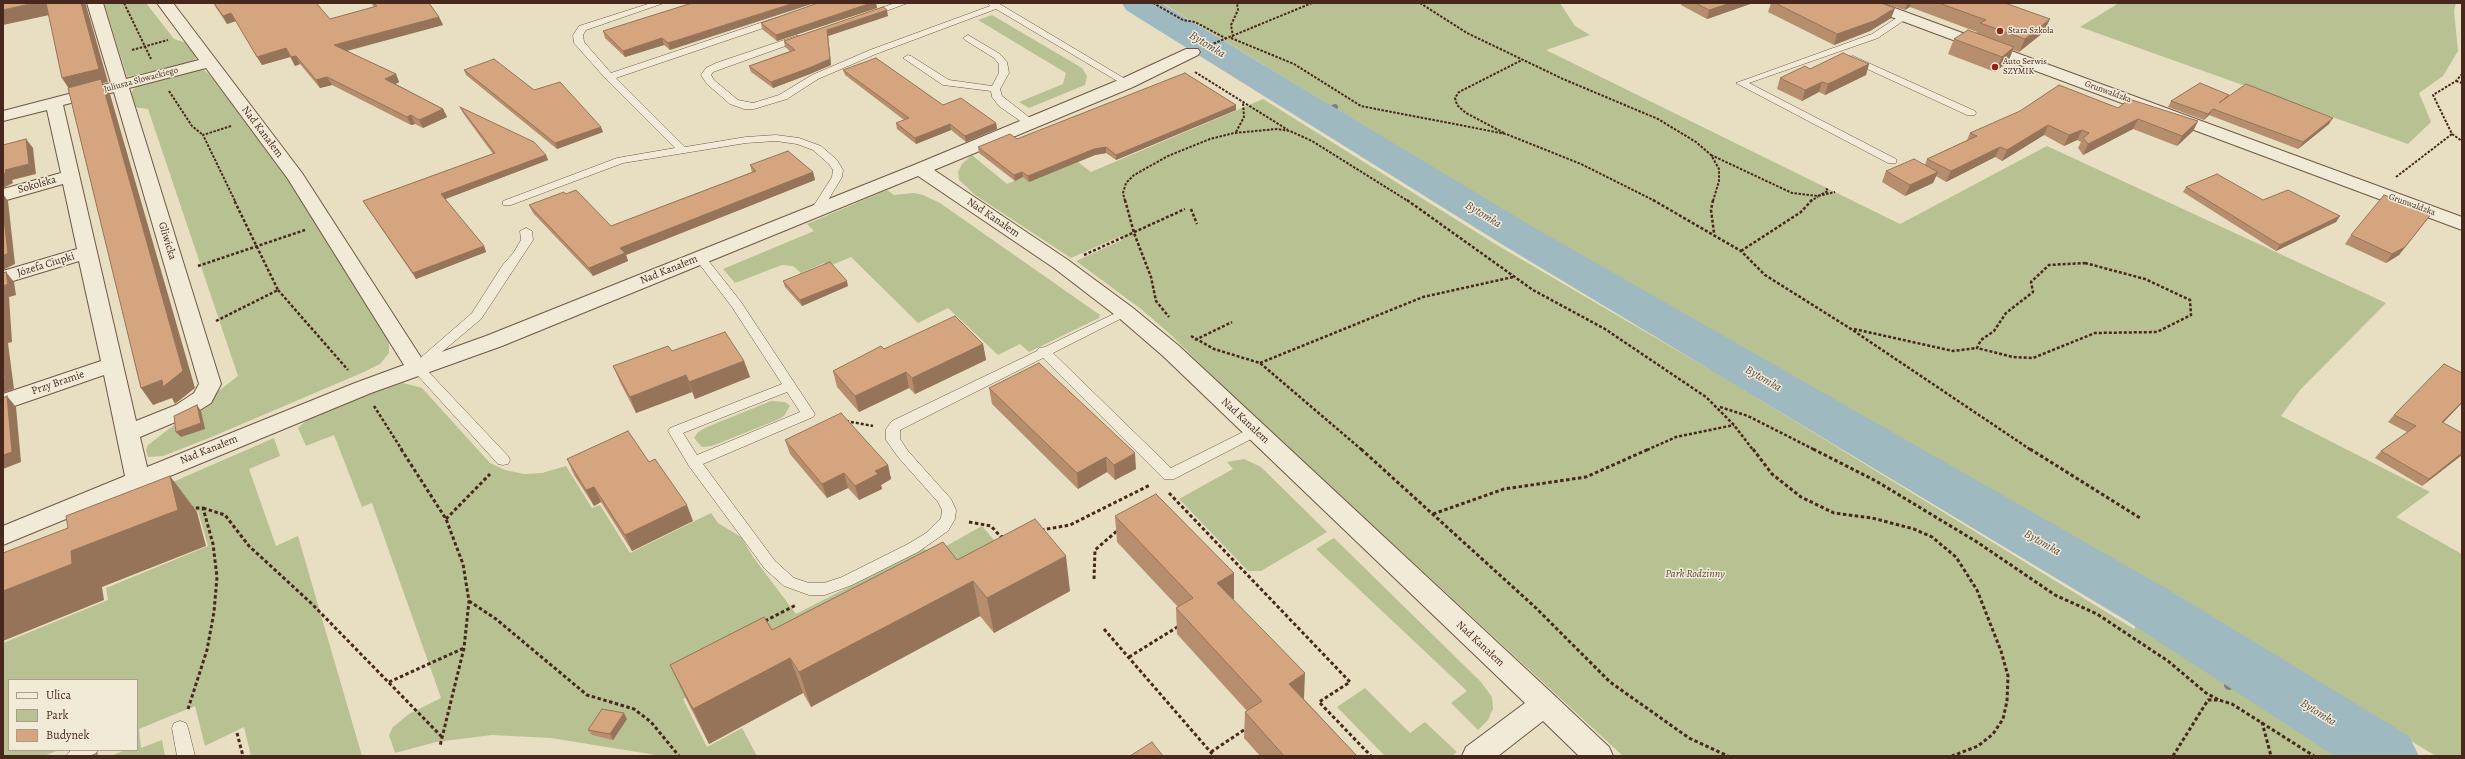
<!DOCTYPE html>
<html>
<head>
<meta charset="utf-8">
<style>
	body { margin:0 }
	#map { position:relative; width:2465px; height:759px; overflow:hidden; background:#e8dfc2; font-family:Alegreya,serif }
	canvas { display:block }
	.frame { position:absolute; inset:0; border:4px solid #48281c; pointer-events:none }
	.legend { position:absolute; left:8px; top:679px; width:130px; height:72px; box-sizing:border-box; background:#f0ead7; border:1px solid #ad9c8c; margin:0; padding:5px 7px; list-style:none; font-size:12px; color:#48281c }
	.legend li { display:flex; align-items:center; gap:8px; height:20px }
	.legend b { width:20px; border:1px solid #ad9c8c }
</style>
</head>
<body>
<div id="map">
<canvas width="2465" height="759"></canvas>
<div class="frame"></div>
<ul class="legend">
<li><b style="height:5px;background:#f0ead7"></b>Ulica</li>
<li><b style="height:11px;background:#b8c192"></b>Park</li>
<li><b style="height:11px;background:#d5a57f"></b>Budynek</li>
</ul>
</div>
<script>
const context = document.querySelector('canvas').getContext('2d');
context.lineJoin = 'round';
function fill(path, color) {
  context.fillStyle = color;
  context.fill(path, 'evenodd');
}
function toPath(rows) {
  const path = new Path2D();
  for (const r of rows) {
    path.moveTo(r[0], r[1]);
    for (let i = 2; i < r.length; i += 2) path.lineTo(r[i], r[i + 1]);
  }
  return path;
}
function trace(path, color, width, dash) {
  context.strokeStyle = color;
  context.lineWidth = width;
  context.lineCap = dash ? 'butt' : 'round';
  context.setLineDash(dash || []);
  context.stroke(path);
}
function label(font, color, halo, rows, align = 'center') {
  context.font = font + ' Alegreya,serif';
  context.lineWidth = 3;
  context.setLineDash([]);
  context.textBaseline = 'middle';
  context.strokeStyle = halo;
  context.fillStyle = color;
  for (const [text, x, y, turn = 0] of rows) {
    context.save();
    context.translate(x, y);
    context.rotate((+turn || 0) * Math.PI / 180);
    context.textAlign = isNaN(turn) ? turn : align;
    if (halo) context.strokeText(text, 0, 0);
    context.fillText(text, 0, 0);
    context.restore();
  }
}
fill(toPath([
	[104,3,146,3,174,39,190,44,197,54,195,60,188,63,127,77],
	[1162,3,1560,3,1575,26,1590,35,1546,50,1900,224,2047,146,2386,303,2300,390,2281,416,2430,492,2396,517,2462,554,2462,756,2436,756,2003,497,1536,230],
	[2119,3,2456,3,2454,11,2458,51,2443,76,2419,93,2431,122,2408,144,2080,27],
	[992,15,1082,68,1087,76,1085,85,1029,108,1019,102,1063,84,1066,73,978,20],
	[202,69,208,73,258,136,310,212,385,334,389,344,389,353,380,364,364,372,209,438,163,456,148,457,146,450,148,445,238,376,148,109,133,107,130,94,137,85],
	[1263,99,1497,245,1726,379,2134,629,2141,618,2368,756,1623,756,1224,388,1171,335,1141,309,1076,261,1122,240,1121,236,1071,258,975,195,959,180,958,172,962,164,972,155,1007,184,1033,173,1061,169,1078,162,1091,172],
	[887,190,894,195,914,193,923,195,940,203,1100,315,1099,318,1029,352,1020,344,998,355,948,308,918,323,851,257,827,267,824,263,801,273,793,266,782,265,735,283,723,269,814,231,807,224],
	[403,383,422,388,490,463,505,470,524,474,542,473,566,466,592,508,600,505,630,553,711,513,718,523,741,537,753,557,796,614,924,548,930,555,982,526,1016,566,778,649,683,699,707,747,742,728,757,756,662,756,551,738,492,735,436,742,395,753,389,735,393,727,409,714,441,698,372,503,362,507,334,435,306,446,298,428,309,418,373,391],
	[771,401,785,402,790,406,784,416,777,420,712,446,702,447,694,438,698,432,707,427],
	[274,438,280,456,249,469,276,546,298,536,362,756,251,756,244,727,205,746,195,706,139,729,141,748,162,740,165,756,111,756,125,750,137,750,137,680,9,680,9,750,59,750,44,756,3,756,3,643,108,600,106,588,208,546,198,511,161,525,152,491],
	[1244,459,1261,467,1327,532,1261,571,1248,571,1179,499,1233,469,1227,462],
	[1334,538,1481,682,1492,697,1493,709,1488,720,1478,730,1451,703,1467,691,1316,549],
	[1365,688,1410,733,1425,722,1457,752,1452,756,1385,756,1337,707]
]), '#b8c192');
trace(toPath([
	[1319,114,1335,107]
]), '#7c7f7e', 6);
trace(toPath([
	[2147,605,2174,602],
	[2229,685,2235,660]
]), '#7c7f7e', 10);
fill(toPath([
	[1122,3,1161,3,1533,227,2167,589,2409,736,2419,756,2335,756,2127,621,1503,245,1126,10,1122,3]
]), '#9eb9bf');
const service = toPath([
	[651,3,664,3,586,30,583,35,584,42,611,73,775,18,781,18,781,22,616,78,685,147,746,137,776,135,799,138,821,146,837,160,843,170,842,177,821,212,813,212,811,210,832,177,833,170,829,164,813,150,797,144,776,141,746,143,623,163,511,205,503,205,503,201,617,158,675,148,606,79,574,43,573,35,579,26,651,3],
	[895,3,908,3,872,16,864,14,895,3],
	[988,3,998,3,1132,83,1127,86,1124,85,996,9,876,54,818,79,787,99,754,109,744,109,730,104,707,84,701,75,706,68,716,63,796,36,802,36,802,40,713,72,711,75,714,80,738,100,753,103,779,95,812,75,870,50,990,6,988,3],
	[1901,15,1909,17,1878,38,1749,83,1896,159,1896,163,1888,163,1736,83,1872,34,1901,15],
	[968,35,1000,54,1007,62,1009,73,1000,89,1002,96,1034,121,1034,125,1026,125,999,106,992,97,991,91,943,85,903,58,908,55,911,56,949,80,992,86,999,73,999,64,994,58,965,40,963,38,968,35],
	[1853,56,1975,111,1976,113,1975,115,1967,115,1850,61,1848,59,1853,56],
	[526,228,532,231,533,240,481,319,424,367,508,456,510,460,508,464,503,465,498,464,410,367,472,313,502,266,514,252,521,240,520,231,526,228],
	[700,253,704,255,741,302,815,414,813,417,703,464,775,561,794,578,809,583,824,583,842,577,908,544,926,533,941,518,942,510,938,502,898,457,886,440,886,429,892,421,1037,351,1039,348,1045,347,1122,310,1130,310,1132,313,1053,353,1171,468,1251,428,1256,426,1263,431,1261,434,1174,479,1164,479,1043,358,900,430,900,439,908,451,951,499,956,510,955,519,948,531,918,552,852,585,825,595,809,595,784,586,765,569,689,466,668,431,670,428,782,384,732,307,694,257,700,253],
	[787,392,800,412,697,455,683,433,787,392],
	[180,721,186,723,188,728,195,756,177,756,172,728,174,723,180,721],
	[71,750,98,750,94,756,66,756,71,750]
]);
const minor = toPath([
	[87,3,103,3,126,79,199,60,157,3,173,3,302,173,422,359,486,336,914,165,1121,79,1186,49,1198,49,1200,52,1198,55,1133,87,934,170,1068,260,1133,308,1179,346,1555,696,1609,747,1613,756,1579,756,1543,721,1498,756,1462,756,1466,747,1525,703,1163,356,1119,318,1054,268,918,176,502,346,371,393,3,545,3,526,125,476,104,375,3,410,3,394,101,361,79,261,3,284,3,271,77,249,63,184,3,201,3,189,61,173,47,110,3,121,3,111,111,83,87,3],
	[206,68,288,179,404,365,355,383,147,467,140,437,192,415,211,403,221,384,129,88,206,68],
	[114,92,199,384,194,393,176,405,136,421,63,105,114,92]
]);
const tertiary = toPath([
	[1859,3,1881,3,2462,217,2462,230,1862,6,1859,3]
]);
trace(service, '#705646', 1);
trace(minor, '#705646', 2);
trace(tertiary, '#705646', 2);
trace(toPath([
	[124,3,151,59],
	[1153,3,1183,20,1195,22,1227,39],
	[1420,3,1467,33,1563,79,1658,119,1696,142,1711,155,1719,169,1719,181,1713,201],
	[1233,37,1231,25,1238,10,1237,3],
	[1231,38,1294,64,1361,106,1506,134,1581,164,1655,201],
	[1210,45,1312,3],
	[132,50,168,40],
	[1195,72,1288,130],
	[2456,81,2462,83],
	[169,91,192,126,203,135],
	[231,126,203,135,235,201],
	[1236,132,1244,117,1243,102],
	[1504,133,1466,113,1457,105,1455,98,1459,92,1522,60],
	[2452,134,2462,141],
	[1711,155,1792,193,1818,196,1835,192],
	[2396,177,2452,134,2433,95,2456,81,2462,74],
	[1818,196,1828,191,1826,188],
	[1125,201,1123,193,1126,183,1134,175,1168,156,1210,139,1234,133,1277,129,1290,131,1312,141,1408,201],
	[1810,201,1818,197]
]), '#48281c', 2, [2.5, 1.5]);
trace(toPath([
	[1125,200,1134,233,1151,277,1156,301,1169,317],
	[1407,200,1533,290,1605,329,1706,397,1734,425,1753,450],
	[1653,200,1741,251,1765,275,1851,329,2031,450],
	[1713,200,1711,210,1714,233],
	[1191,209,1197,224],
	[1741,251,1801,212,1812,200],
	[1084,255,1185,209],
	[2085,263,2145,279,2190,300,2191,315,2157,332,2095,333,2033,358,2013,357,1977,348,1981,340,1994,331,2006,313,2033,292,2031,282,2049,265,2085,263],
	[198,266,305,230],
	[278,290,348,370],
	[216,321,278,290,234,200],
	[1854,329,1953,351,1977,348],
	[1191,336,1214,349,1260,363,1362,450],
	[1195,340,1232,322],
	[1260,363,1423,297,1513,277],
	[374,406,402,450],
	[1720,407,1748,416,1815,450],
	[846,421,873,426],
	[1647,450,1676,437,1734,425]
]), '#48281c', 2.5, [3, 2]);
trace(toPath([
	[401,449,446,519,463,564,469,601,464,648,440,746],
	[1361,449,1536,608,1610,682,1689,738,1728,756],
	[1753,449,1772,474,1801,497,1834,513,1872,518,1914,529,1932,537,1956,557,1977,590,2001,651,2008,676,2007,701,2003,719,1993,734,1978,746,1952,756],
	[1813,449,1876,481,1977,542,2055,595,2097,614,2168,661,2206,693,2219,700],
	[2030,449,2140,518],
	[1169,493,1350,682,1319,702,1371,756],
	[203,508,225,515,249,546,311,603,442,737],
	[1433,514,1504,489,1586,477,1649,449],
	[446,519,490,474],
	[969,522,991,526,1001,537,1005,536],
	[1041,530,1070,525,1150,485],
	[1094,579,1095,550,1118,530],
	[469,601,496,619,587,695,634,709,651,722,679,756],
	[765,621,796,605],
	[1104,629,1214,756],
	[1129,657,1179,626],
	[389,682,464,648],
	[188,709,207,650,214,612,217,577,213,544,203,508,191,508],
	[2262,722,2271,756],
	[237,733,243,756],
	[1211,752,1247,728],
	[2173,756,2208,700,2219,700,2232,704,2314,756]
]), '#48281c', 3, [3.5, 2.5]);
fill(service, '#f0ead7');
fill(minor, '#f0ead7');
fill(tertiary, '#f0ead7');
fill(toPath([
	[213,3,316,3,330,19,374,7,371,3,429,3,439,17,443,25,347,51,396,74,399,82,396,84,443,109,447,117,423,128,415,124,411,125,332,85,320,88,300,64,295,66,290,57,262,65,236,21,227,24],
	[692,3,670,50,664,45,625,57,605,38,603,31],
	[818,3,876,3,877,8,777,41,762,29,761,23],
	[1681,3,1753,3,1707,19,1681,5],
	[1771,3,1881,3,1895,8,1891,18,1870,31,1834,45,1768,12],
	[1883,3,2005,3,2044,32,2019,52,2013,50,2008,62,1995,72,1948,54,1954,39,1976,33,1977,32,1910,7,1905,10],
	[888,16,828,36,831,65,810,74,773,88,751,72,749,66,790,51,785,47,784,41],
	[1869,64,1866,75,1825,95,1819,92,1802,101,1777,89,1780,78,1810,69],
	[464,70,534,90,603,132,557,149,466,75],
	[843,70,996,123,997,129,966,142,951,130,916,144,897,129,896,123,904,120,845,75],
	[2229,95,2227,98,2329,124,2298,149,2209,115,2204,120,2168,107,2171,101],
	[1236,105,1236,110,1116,160,1106,153,1095,155,1029,182,1023,177,1015,181,979,153,978,147,1017,139],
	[460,107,546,155,548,160,445,199,484,246,486,252,416,279,366,206,363,201,493,154,463,113],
	[2118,108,2198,121,2193,131,2177,146,2133,129,2083,155,2078,148,2081,142,2077,140,2064,146,2044,135,2002,161,1995,157,1946,182,1936,176,1933,183,1905,196,1882,182,1886,171,1925,165,1927,159,1967,140,1970,133],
	[750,165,813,172,815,180,626,255,628,261,593,276,533,213,529,205,566,194,611,226,752,172],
	[2186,187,2263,200,2340,216,2336,222,2276,251,2183,192],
	[2432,213,2399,255,2386,263,2345,244,2351,235],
	[783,281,848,286,802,306,785,287],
	[983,344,986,360,915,394,909,388,859,412,837,387,833,371,884,349],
	[744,361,750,377,695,399,692,392,636,413,620,382,613,366],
	[2462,373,2462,403,2443,423,2462,433,2462,455,2422,486,2375,458,2381,451,2407,432,2388,422,2394,415],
	[989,388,1136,469,1115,480,1107,472,1078,489,992,404],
	[785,440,888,465,891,479,881,485,882,489,859,500,848,488,827,498,790,454],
	[567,459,649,462,693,521,632,551,601,502,594,506,574,475],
	[1115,516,1234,573,1234,599,1233,600,1304,699,1357,756,1260,756,1244,738,1245,712,1247,711,1177,634,1176,608,1178,607,1117,542],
	[957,560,1070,591,994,633,980,616,811,707,803,693,709,744,686,699,670,665,772,630],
	[627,719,613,740,592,735,588,730]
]), '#b78e6d');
fill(toPath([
	[34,3,47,3,54,14,3,25,3,10],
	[81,3,85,3,86,5,108,82,103,83,110,94,195,388,175,404,172,398,153,405,141,388,71,92,62,78],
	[794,3,815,3,670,50,668,43],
	[871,3,876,3,877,8,777,41,776,35],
	[1731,3,1753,3,1707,19,1709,10],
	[1907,3,1911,3,1910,7,1905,10],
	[1895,8,1891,18,1870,31,1834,45,1837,34],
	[887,10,888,16,828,36,831,65,810,74,773,88,771,82,827,30],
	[231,13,236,21,227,24,223,16],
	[439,17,443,25,338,53,334,45],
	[2050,19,2044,32,2019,52,2025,39],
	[662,38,664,45,625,57,623,51],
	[2014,47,2008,62,1995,72,2002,57],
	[286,48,290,57,262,65,257,57],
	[296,56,300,64,295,66,291,57],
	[1869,64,1866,75,1825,95,1828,84],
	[396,74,399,82,389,87,385,79],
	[327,77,332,85,320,88,316,80],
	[1822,82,1819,92,1802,101,1805,90],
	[1236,105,1236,110,1116,160,1116,155],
	[443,109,447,117,423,128,419,120],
	[2213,109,2209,115,2204,120,2208,114],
	[411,115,415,124,411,125,407,117],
	[2333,118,2329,124,2298,149,2303,142],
	[2138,119,2133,129,2083,155,2088,144],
	[2198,121,2193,131,2177,146,2182,136],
	[996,123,997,129,966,142,965,136],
	[950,124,951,130,916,144,915,138],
	[2048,125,2044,135,2002,161,2007,150],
	[601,127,603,132,557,149,555,143],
	[2082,130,2077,140,2064,146,2069,135],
	[26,139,33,148,36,174,12,180,13,183,3,188,3,174,5,170],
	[1106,147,1106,153,1095,155,1029,182,1028,176,1094,149],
	[2000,147,1995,157,1946,182,1951,171],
	[546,155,548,160,443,200,441,194],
	[813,172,815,180,626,255,628,261,593,276,589,268,620,248],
	[1022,172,1023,177,1015,181,1014,175],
	[1938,172,1933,183,1905,196,1910,185],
	[3,194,8,201,15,264,3,270],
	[2432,213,2399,255,2386,263,2392,254],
	[2340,216,2336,222,2276,251,2280,245],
	[484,246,486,252,416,279,413,273],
	[6,272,14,282,16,295,9,297,12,342,8,343,14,389,3,393,3,286],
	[847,281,848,286,802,306,800,300],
	[983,344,986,360,915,394,912,378],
	[744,361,750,377,695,399,689,382],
	[906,372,909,388,859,412,855,396],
	[686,375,692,392,636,413,630,397],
	[7,396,16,407,21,462,3,469,3,455],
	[2462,402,2462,403,2436,430,2442,422],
	[197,405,201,411,205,429,181,437,176,432],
	[1135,453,1136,469,1115,480,1114,465],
	[2462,453,2462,455,2422,486,2429,479],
	[1106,457,1107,472,1078,489,1077,473],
	[888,465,891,479,881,485,882,489,859,500,855,486,875,471],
	[844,473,848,488,827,498,822,484],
	[170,476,197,512,206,546,102,587,104,600,3,641,3,591,71,551],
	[594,487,601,502,594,506,586,490],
	[687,505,693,521,632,551,625,535],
	[1066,556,1070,591,994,633,987,598],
	[1234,573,1234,599,1217,609,1217,583],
	[973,581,980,616,811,707,799,672],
	[790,658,803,693,709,744,693,709],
	[1305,673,1304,699,1289,684],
	[624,713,627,719,613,740,610,734]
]), '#957459');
const building = toPath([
	[3,3,34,3,3,10,3,3],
	[46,3,81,3,99,69,62,78,46,3],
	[214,3,316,3,330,19,377,6,374,3,429,3,439,17,334,45,396,74,385,79,443,109,419,120,411,115,407,117,327,77,316,80,296,56,291,57,286,48,257,57,231,13,223,16,214,3],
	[692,3,794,3,668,43,662,38,623,51,603,31,692,3],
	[818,3,871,3,776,35,761,23,818,3],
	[1695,3,1731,3,1709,10,1695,3],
	[1775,3,1881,3,1895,8,1874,21,1837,34,1775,3],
	[1939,3,2005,3,2050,19,2025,39,1980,23,1986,20,1939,3],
	[883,7,887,10,827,30,830,59,809,68,771,82,749,66,795,50,784,41,883,7],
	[1968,30,2014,47,2002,57,1954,39,1968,30],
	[1843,53,1869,64,1828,84,1822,82,1805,90,1780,78,1805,66,1810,69,1843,53],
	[876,58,943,105,961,98,996,123,965,136,950,124,915,138,896,123,909,118,843,70,876,58],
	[494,59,534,90,560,82,601,127,555,143,464,70,494,59],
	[1185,73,1236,105,1116,155,1106,147,1094,149,1028,176,1022,172,1014,175,978,147,1010,134,1017,139,1185,73],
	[101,79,183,371,163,387,162,380,141,388,68,88,101,79],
	[2200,83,2229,95,2219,103,2246,84,2333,118,2303,142,2213,109,2208,114,2171,101,2200,83],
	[2059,85,2118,108,2129,99,2198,121,2182,136,2138,119,2088,144,2083,138,2089,133,2082,130,2069,135,2048,125,2007,150,2000,147,1951,171,1927,159,1977,136,1970,133,2020,111,2059,85],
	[460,107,534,142,546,155,441,194,484,246,413,273,363,201,495,153,460,107],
	[26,139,29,164,5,170,6,173,3,174,3,145,26,139],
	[788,151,813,172,620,248,625,253,589,268,529,205,564,192,566,194,576,190,611,226,756,171,750,165,788,151],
	[1914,159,1938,172,1910,185,1886,171,1914,159],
	[2217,174,2263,200,2288,190,2340,216,2280,245,2186,187,2217,174],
	[2384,195,2432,213,2405,247,2392,254,2351,235,2384,195],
	[3,211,8,253,3,256,3,211],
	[830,262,847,281,800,300,783,281,830,262],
	[6,272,8,284,3,286,3,273,6,272],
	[955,316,983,344,912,378,906,372,855,396,833,371,881,346,884,349,955,316],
	[725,332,744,361,689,382,686,375,630,397,613,366,668,346,672,351,725,332],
	[3,360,5,378,3,379,3,360],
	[1039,363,1135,453,1114,465,1106,457,1077,473,989,388,1039,363],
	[2444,364,2462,373,2462,402,2442,422,2462,433,2462,453,2429,479,2381,451,2416,426,2394,415,2444,364],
	[7,396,12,452,3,455,3,398,7,396],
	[197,405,201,423,176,432,174,416,197,405],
	[841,413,888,465,875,471,878,474,855,486,844,473,822,484,785,440,841,413],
	[628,431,649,462,655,459,687,505,625,535,594,487,586,490,567,459,628,431],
	[170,476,178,510,71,551,72,564,3,591,3,553,68,528,66,516,170,476],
	[1156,494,1234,573,1217,583,1305,673,1289,684,1357,756,1284,756,1245,712,1262,701,1176,608,1193,598,1115,516,1156,494],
	[1035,519,1066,556,987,598,973,581,799,672,790,658,693,709,670,665,764,617,772,630,943,542,957,560,1035,519],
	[602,709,624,713,610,734,588,730,602,709],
	[1152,742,1163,756,1130,756,1152,742],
	[97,753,97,756,91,756,97,753]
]);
fill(building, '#d5a57f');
trace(building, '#957459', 1);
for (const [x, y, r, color] of [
	[2000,31,4,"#8f2418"],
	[1995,67,4,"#8f2418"]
]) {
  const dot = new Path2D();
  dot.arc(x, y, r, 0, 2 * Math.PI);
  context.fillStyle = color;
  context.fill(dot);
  trace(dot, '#f0ead7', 1.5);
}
label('9px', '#48281c', '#f0ead7', [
	["Stara Szkoła",2008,31],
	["Auto Serwis",2003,62],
	["SZYMIK",2003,72]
], 'left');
label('9px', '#48281c', '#f0ead7', [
	["Juliusza Słowackiego",141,80,-15],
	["Grunwaldzka",2108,92,20],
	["Grunwaldzka",2412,205,20]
]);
label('11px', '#48281c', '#f0ead7', [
	["Nad Kanałem",262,132,53],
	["Sokolska",37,185,-16],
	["Nad Kanałem",993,218,34],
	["Gliwicka",167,241,73],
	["Józefa Ciupki",46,265,-17],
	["Nad Kanałem",669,270,-22],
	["Przy Bramie",58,383,-19],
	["Nad Kanałem",1245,421,43],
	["Nad Kanałem",209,450,-22],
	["Nad Kanałem",1480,644,43]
]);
label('italic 11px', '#5e4734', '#f0ead7', [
	["Park Rodzinny",1695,574]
]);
label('italic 12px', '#5e4c45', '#f0ead7', [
	["Bytomka",1207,45,31],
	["Bytomka",1483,215,31],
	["Bytomka",1763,379,30],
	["Bytomka",2042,543,30],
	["Bytomka",2318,713,32]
]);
</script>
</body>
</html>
